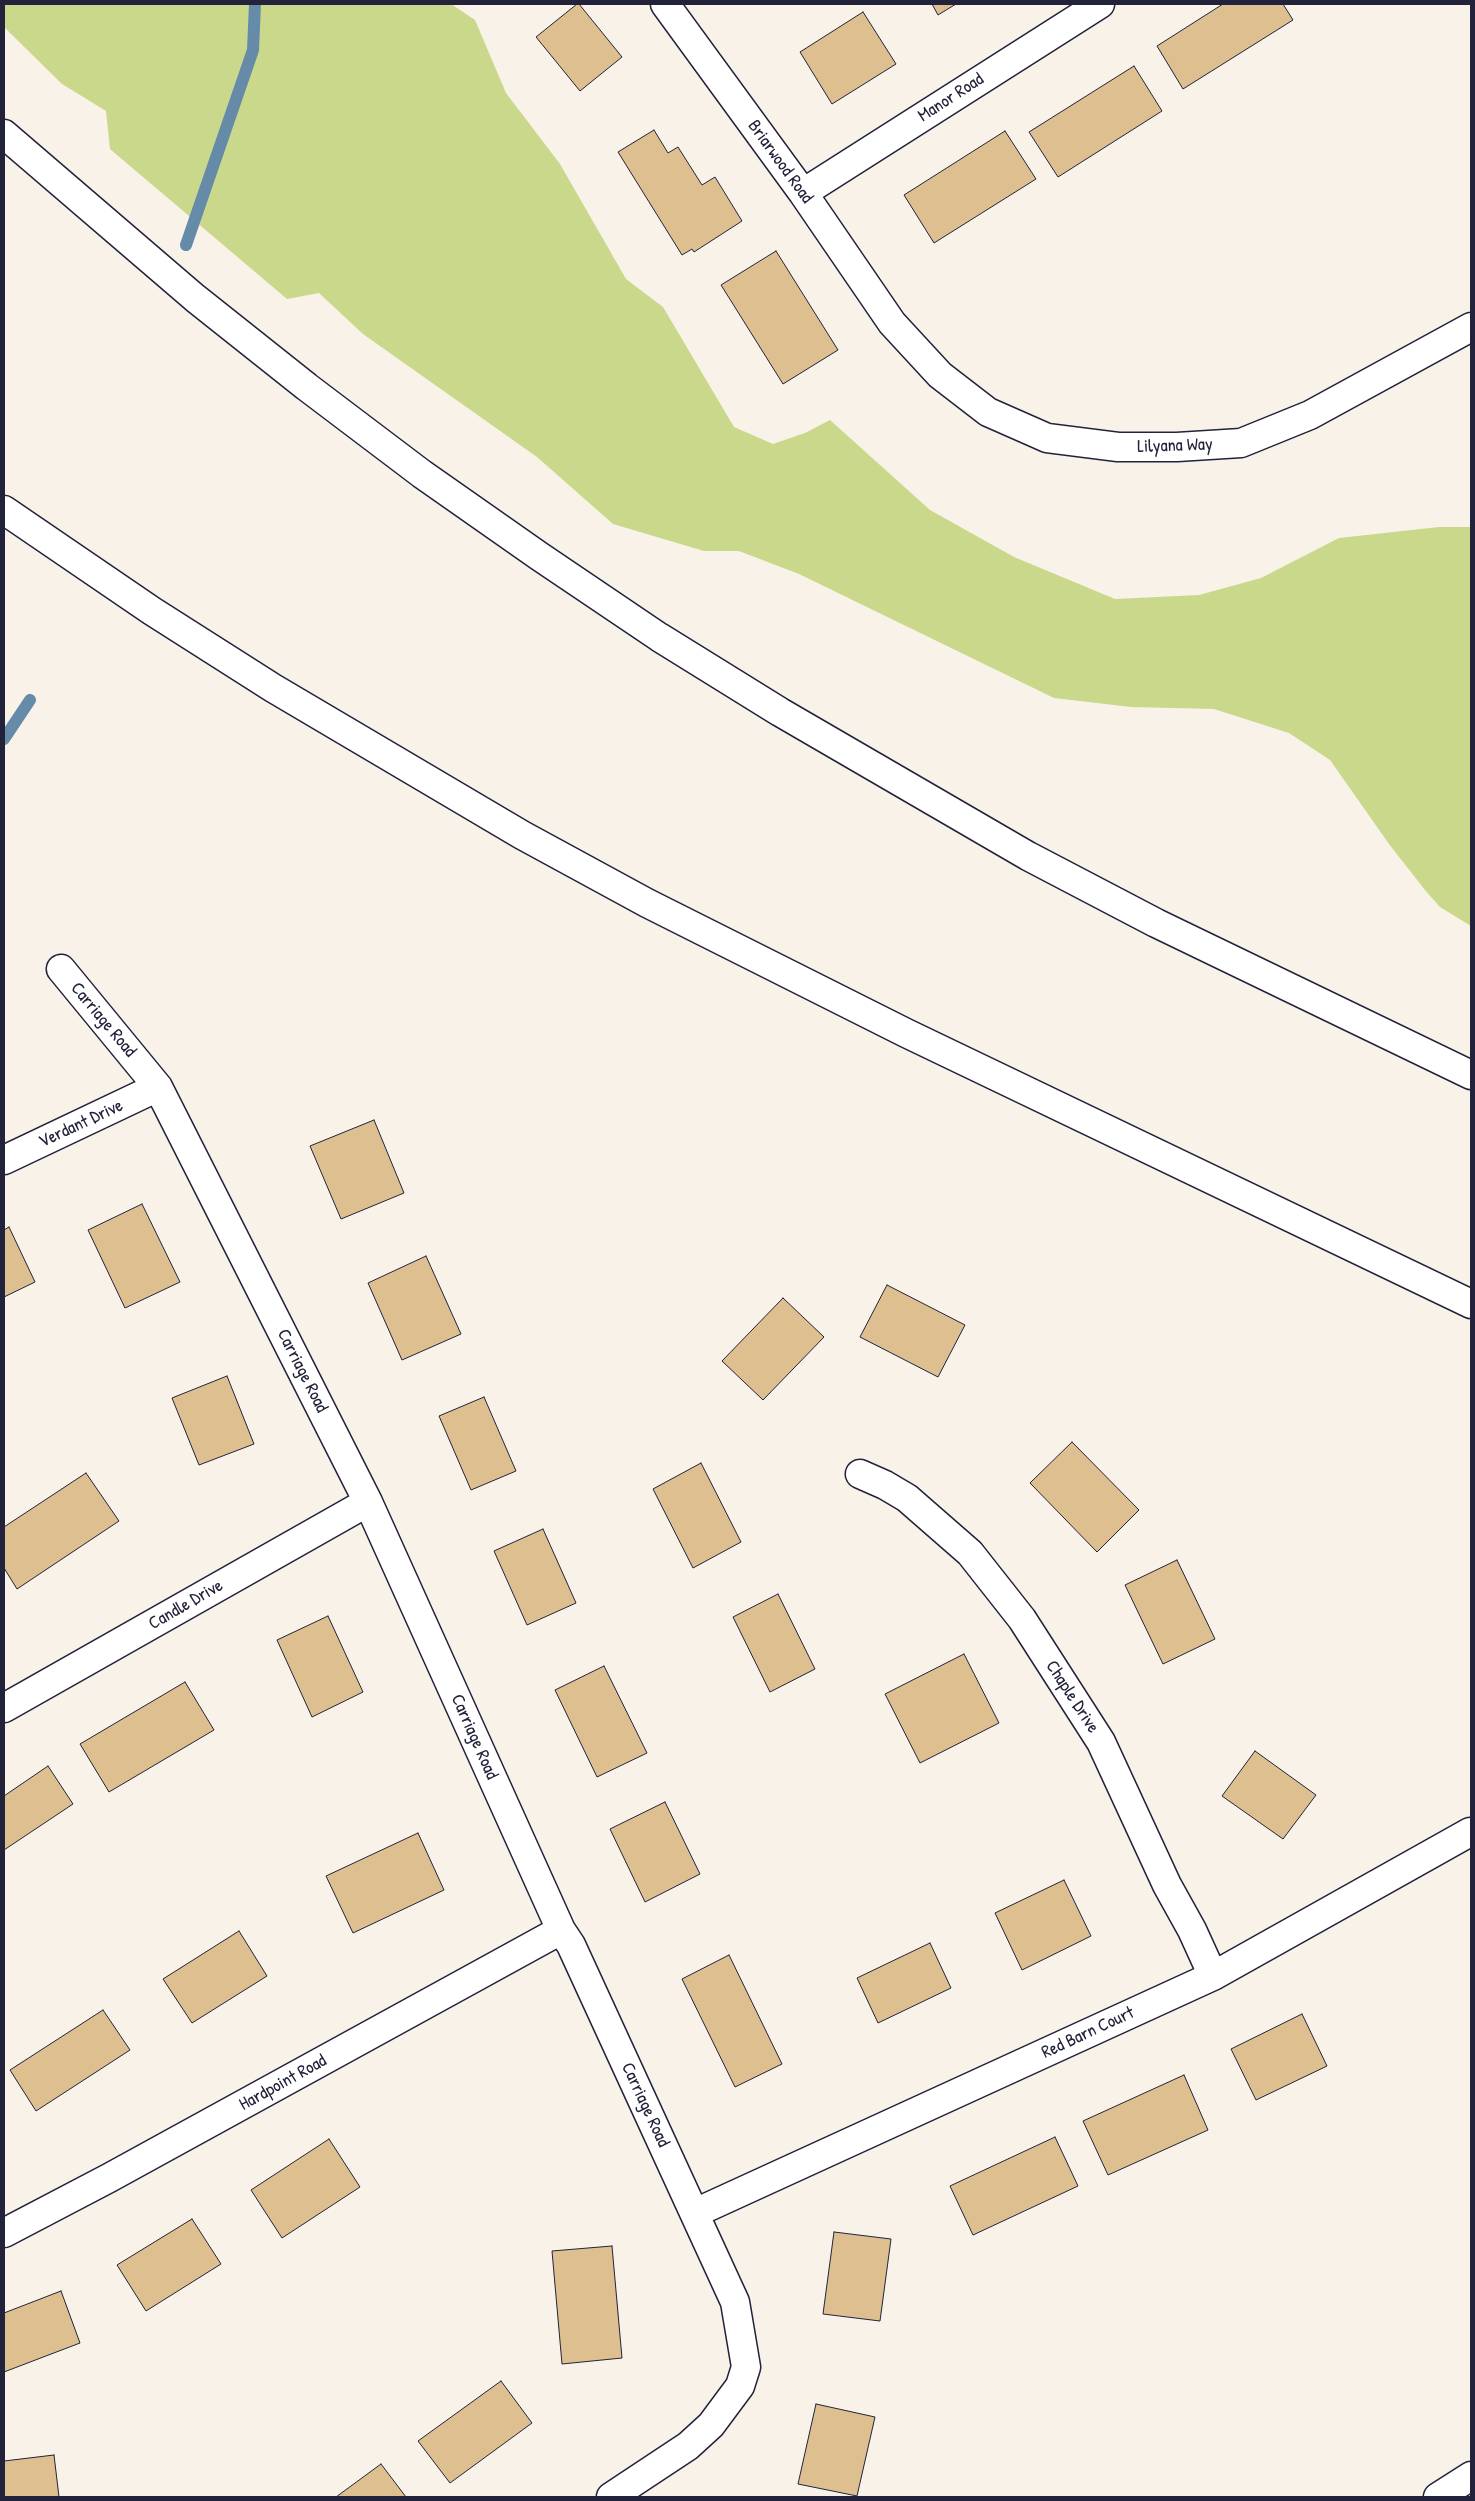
<!DOCTYPE html>
<html>
<head>
<meta charset="utf-8">
<style>
	body { margin:0 }
	#map { position:relative; width:1475px; height:2501px; overflow:hidden; background:#f8f2e9; font-family:"Patrick Hand",sans-serif }
	canvas { display:block }
	.frame { position:absolute; inset:0; border:5px solid #22223b; pointer-events:none }
</style>
</head>
<body>
<div id="map">
<canvas width="1475" height="2501"></canvas>
<div class="frame"></div>
</div>
<script>
const context = document.querySelector('canvas').getContext('2d');
context.lineJoin = 'round';
function fill(path, color) {
  context.fillStyle = color;
  context.fill(path, 'evenodd');
}
function toPath(rows) {
  const path = new Path2D();
  for (const r of rows) {
    path.moveTo(r[0], r[1]);
    for (let i = 2; i < r.length; i += 2) path.lineTo(r[i], r[i + 1]);
  }
  return path;
}
function trace(path, color, width, dash) {
  context.strokeStyle = color;
  context.lineWidth = width;
  context.lineCap = dash ? 'butt' : 'round';
  context.setLineDash(dash || []);
  context.stroke(path);
}
function label(font, color, halo, rows, align = 'center') {
  context.font = font + ' "Patrick Hand",sans-serif';
  context.lineWidth = 5;
  context.setLineDash([]);
  context.textBaseline = 'middle';
  context.strokeStyle = halo;
  context.fillStyle = color;
  for (const [text, x, y, turn = 0] of rows) {
    context.save();
    context.translate(x, y);
    context.rotate((+turn || 0) * Math.PI / 180);
    context.textAlign = isNaN(turn) ? turn : align;
    if (halo) context.strokeText(text, 0, 0);
    context.fillText(text, 0, 0);
    context.restore();
  }
}
fill(toPath([
	[4,4,451,4,475,20,506,93,560,164,626,279,663,307,734,427,773,444,805,433,830,420,930,510,1014,557,1115,599,1199,595,1261,578,1339,538,1439,527,1471,527,1471,926,1440,907,1425,890,1389,844,1330,760,1289,733,1214,709,1131,707,1054,698,799,574,739,551,704,551,613,524,537,457,363,334,319,293,287,299,110,149,106,111,62,84,4,27]
]), '#cad88b');
trace(toPath([
	[186,245,253,50,255,4],
	[4,739,30,700]
]), '#658ba9', 12);
const building = toPath([
	[577,4,579,4,622,57,580,91,536,37,577,4],
	[932,4,956,4,938,15,932,4],
	[1223,4,1283,4,1293,20,1183,89,1157,46,1223,4],
	[863,12,896,64,832,104,800,52,863,12],
	[1134,66,1162,111,1058,177,1029,132,1134,66],
	[654,130,668,153,678,147,702,185,715,177,742,221,694,252,692,249,682,255,618,152,654,130],
	[1005,131,1036,179,934,243,904,195,1005,131],
	[776,251,838,350,783,384,721,285,776,251],
	[374,1120,404,1193,341,1219,310,1146,374,1120],
	[142,1204,180,1282,125,1308,88,1230,142,1204],
	[9,1227,35,1282,4,1297,4,1230,9,1227],
	[426,1256,461,1334,402,1360,368,1283,426,1256],
	[887,1285,965,1325,938,1377,860,1337,887,1285],
	[783,1298,824,1337,763,1400,722,1361,783,1298],
	[227,1376,254,1444,199,1465,172,1398,227,1376],
	[484,1397,516,1471,471,1490,439,1416,484,1397],
	[1072,1442,1139,1510,1097,1552,1030,1483,1072,1442],
	[701,1463,741,1542,693,1568,653,1489,701,1463],
	[86,1473,119,1521,17,1589,4,1568,4,1527,86,1473],
	[543,1529,576,1603,527,1625,494,1551,543,1529],
	[1177,1560,1215,1639,1163,1664,1125,1585,1177,1560],
	[778,1594,815,1669,770,1692,733,1617,778,1594],
	[328,1616,363,1692,312,1717,277,1640,328,1616],
	[964,1654,999,1723,920,1763,885,1694,964,1654],
	[604,1666,647,1753,597,1777,555,1690,604,1666],
	[185,1682,214,1730,109,1792,80,1744,185,1682],
	[1255,1751,1316,1795,1283,1839,1222,1796,1255,1751],
	[48,1766,73,1804,4,1850,4,1796,48,1766],
	[665,1802,700,1874,645,1902,610,1829,665,1802],
	[418,1833,444,1890,353,1933,326,1876,418,1833],
	[1064,1880,1091,1936,1022,1970,995,1913,1064,1880],
	[239,1931,267,1976,192,2023,163,1979,239,1931],
	[930,1943,951,1988,878,2023,857,1978,930,1943],
	[729,1955,782,2064,735,2087,682,1979,729,1955],
	[103,2010,130,2050,36,2111,10,2070,103,2010],
	[1302,2014,1327,2066,1256,2100,1231,2049,1302,2014],
	[1184,2075,1208,2130,1108,2175,1083,2121,1184,2075],
	[1055,2137,1078,2186,973,2235,950,2186,1055,2137],
	[329,2139,360,2187,282,2238,251,2190,329,2139],
	[192,2219,221,2264,146,2311,117,2265,192,2219],
	[834,2232,891,2239,880,2321,823,2314,834,2232],
	[612,2246,622,2358,562,2364,552,2251,612,2246],
	[61,2291,80,2343,4,2372,4,2313,61,2291],
	[501,2381,532,2423,450,2483,418,2441,501,2381],
	[816,2404,875,2417,857,2496,798,2484,816,2404],
	[54,2455,59,2497,4,2497,4,2461,54,2455],
	[381,2464,406,2497,336,2497,381,2464]
]);
fill(building, '#ddbf90');
trace(building, '#22223b', 1);
const minor = toPath([
	[665,4,803,193,892,323,940,375,988,412,1047,438,1118,447,1177,447,1241,443,1310,415,1471,327],
	[803,193,1100,4],
	[61,969,158,1087,368,1502,561,1930,571,1945,735,2302,746,2367,740,2386,711,2425,688,2446,611,2497],
	[4,1160,158,1087],
	[860,1474,885,1485,907,1498,970,1553,1022,1619,1101,1742,1167,1885,1192,1930,1213,1976],
	[4,1708,368,1502],
	[695,2213,1213,1976,1470,1832],
	[4,2233,109,2178,561,1930],
	[1438,2497,1471,2476]
]);
const highway = toPath([
	[4,134,195,298,307,387,422,474,539,556,659,637,780,712,1028,856,1156,923,1471,1075],
	[4,510,152,611,273,688,522,835,647,903,906,1033,1471,1304]
]);
trace(minor, '#22223b', 31);
trace(highway, '#22223b', 31);
trace(minor, '#fff', 28);
trace(highway, '#fff', 28);
label('18px', '#22223b', '#fff', [
	["Manor Road",951,98,-33],
	["Briarwood Road",780,162,54],
	["Lilyana Way",1175,446,-2],
	["Carriage Road",103,1020,50],
	["Verdant Drive",81,1124,-25],
	["Carriage Road",302,1371,63],
	["Candle Drive",186,1605,-30],
	["Chaple Drive",1072,1697,57],
	["Carriage Road",474,1737,66],
	["Red Barn Court",1088,2033,-25],
	["Hardpoint Road",283,2083,-29],
	["Carriage Road",645,2105,65]
]);
</script>
</body>
</html>
